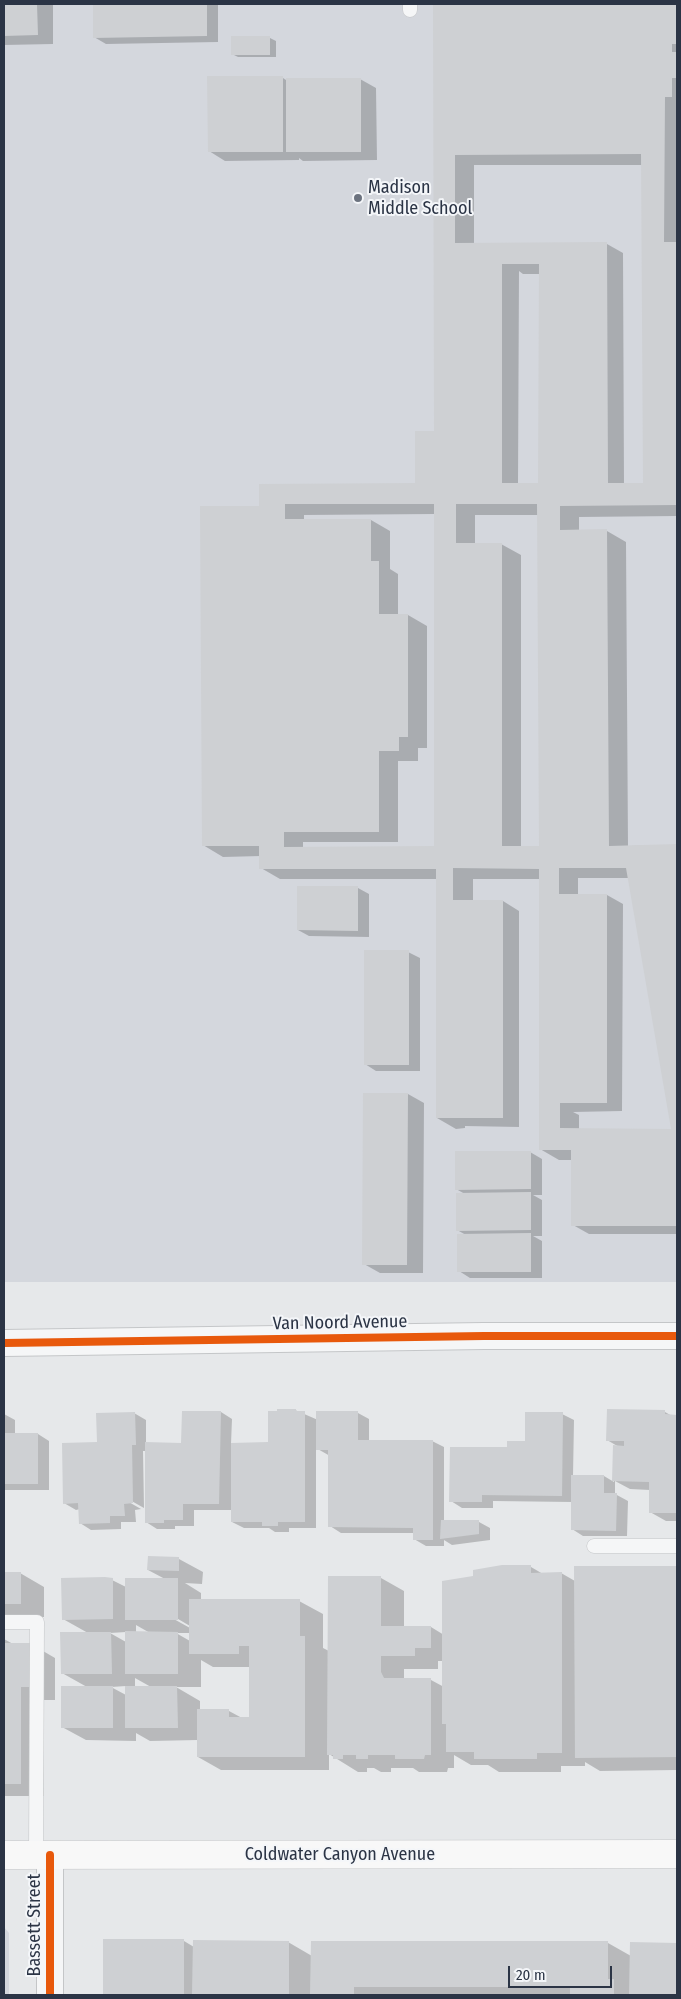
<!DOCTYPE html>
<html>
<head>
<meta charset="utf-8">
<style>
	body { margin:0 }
	#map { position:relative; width:681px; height:1999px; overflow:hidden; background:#e6e8ea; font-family:"Fira Sans Condensed",sans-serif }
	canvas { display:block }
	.frame { position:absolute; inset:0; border:5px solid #2b3445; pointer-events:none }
	.scale { position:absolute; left:508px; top:1966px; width:104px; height:22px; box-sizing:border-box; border:2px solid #2b3445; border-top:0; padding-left:6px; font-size:15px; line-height:18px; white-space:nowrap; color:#2b3445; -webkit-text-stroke:4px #f4f6f9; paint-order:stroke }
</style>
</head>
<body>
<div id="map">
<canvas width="681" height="1999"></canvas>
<div class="frame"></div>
<div class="scale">20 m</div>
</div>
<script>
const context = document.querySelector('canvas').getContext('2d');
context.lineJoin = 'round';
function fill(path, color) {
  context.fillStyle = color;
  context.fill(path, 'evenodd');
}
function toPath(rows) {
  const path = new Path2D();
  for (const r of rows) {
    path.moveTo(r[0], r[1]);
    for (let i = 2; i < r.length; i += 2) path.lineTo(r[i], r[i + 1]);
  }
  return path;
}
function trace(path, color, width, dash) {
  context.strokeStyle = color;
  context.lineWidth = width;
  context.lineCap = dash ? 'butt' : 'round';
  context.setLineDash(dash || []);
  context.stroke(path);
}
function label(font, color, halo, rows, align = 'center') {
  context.font = font + ' "Fira Sans Condensed",sans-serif';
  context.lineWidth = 4;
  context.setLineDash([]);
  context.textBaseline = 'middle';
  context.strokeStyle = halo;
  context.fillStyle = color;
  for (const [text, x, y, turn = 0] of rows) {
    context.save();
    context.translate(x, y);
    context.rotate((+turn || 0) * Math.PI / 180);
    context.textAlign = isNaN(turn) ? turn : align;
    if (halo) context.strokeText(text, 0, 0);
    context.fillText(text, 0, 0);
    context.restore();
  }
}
fill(toPath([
	[4,4,677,4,677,1282,4,1282],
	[4,1927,9,1933,9,1995,4,1995]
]), '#d4d7dd');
fill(toPath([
	[4,4,53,4,53,44,4,45],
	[94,4,218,4,218,42,106,44,94,37],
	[434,4,677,4,677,516,579,517,579,531,607,531,626,542,628,846,677,845,677,1234,589,1234,573,1225,573,1160,559,1160,540,1149,540,879,473,879,473,901,503,901,519,911,519,1127,465,1126,465,1128,456,1129,437,1118,437,879,280,879,261,868,261,856,223,857,203,845,261,507,420,484,435,433],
	[474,165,642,165,644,484,624,484,623,253,607,244,474,244],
	[519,271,523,274,540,274,539,484,518,484],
	[435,514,435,847,303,848,303,842,398,842,398,761,418,761,418,748,427,748,427,626,408,615,398,615,398,574,390,569,390,531,371,520,304,520,304,515],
	[475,515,539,515,540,847,521,847,521,555,501,544,475,544],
	[578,878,629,878,672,1130,579,1130,579,1115,573,1112,622,1111,623,904,607,895,578,895],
	[232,38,270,38,276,41,276,57,238,57,232,54],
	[283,78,286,80,360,79,376,88,377,160,303,161,299,158,299,160,225,161,209,151],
	[358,888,369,894,369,937,309,936,298,930],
	[408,952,420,958,420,1071,376,1071,365,1064],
	[408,1094,424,1103,423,1273,380,1273,364,1264],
	[530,1152,542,1159,542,1195,533,1195,542,1200,542,1236,533,1236,542,1241,542,1278,470,1278,459,1271,466,1235,457,1230,465,1194,456,1189],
	[295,1410,318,1420,318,1413,358,1413,369,1419,369,1441,432,1441,444,1447,444,1522,479,1522,490,1528,490,1540,452,1545,444,1540,444,1546,426,1546,414,1539,414,1533,341,1533,330,1526,330,1456,316,1448,316,1528,289,1528,289,1532,275,1532,269,1528,244,1528,232,1522,232,1510,194,1510,194,1526,175,1526,175,1529,157,1529,146,1522,147,1451,143,1451,144,1508,128,1499,127,1501,141,1509,135,1510,136,1522,121,1522,121,1529,91,1530,80,1523,80,1509,76,1510,64,1503,98,1443,134,1413,146,1420,146,1443,182,1444,221,1412,232,1419,231,1444,269,1443],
	[665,1412,672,1416,677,1416,677,1521,666,1521,650,1512,650,1490,630,1489,615,1481,615,1494,628,1501,627,1536,583,1536,572,1529,572,1502,493,1501,493,1508,462,1508,451,1501,508,1449,527,1442,562,1414,574,1420,573,1476,604,1476,614,1482,615,1447,619,1447,607,1440],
	[4,1414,15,1420,15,1434,38,1434,49,1441,49,1490,4,1490],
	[149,1558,179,1559,203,1572,202,1584,185,1583,201,1593,201,1601,299,1601,323,1614,323,1648,329,1651,381,1578,404,1591,404,1627,431,1627,444,1635,531,1567,543,1574,561,1573,575,1581,575,1568,677,1567,677,1770,600,1771,585,1762,585,1766,561,1766,561,1772,499,1772,488,1765,471,1765,454,1755,454,1768,448,1768,447,1772,419,1772,413,1768,391,1768,391,1772,381,1772,374,1768,367,1768,367,1772,358,1772,329,1754,329,1770,221,1770,198,1757,198,1740,150,1741,136,1733,136,1741,86,1740,62,1727,87,1687,62,1673,88,1633,63,1619,112,1580,126,1587,165,1579,148,1570],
	[173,1616,190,1626,190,1628,172,1618],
	[136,1625,150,1633,136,1633],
	[126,1632,126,1642,110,1633],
	[176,1633,190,1633,190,1641],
	[201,1660,213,1667,250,1667,250,1718,242,1718,229,1711,200,1711,200,1701,176,1687,201,1687],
	[438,1661,444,1661,444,1687,431,1680,404,1679,404,1669,438,1669],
	[135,1678,151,1687,135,1687],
	[126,1686,126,1695,111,1687],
	[4,1573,20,1573,44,1587,44,1617,4,1617],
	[4,1639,13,1644,31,1644,55,1658,55,1700,44,1700,44,1796,4,1796],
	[105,1941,184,1941,194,1947,288,1942,312,1956,608,1943,631,1956,631,1944,677,1944,677,1995,105,1995]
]), '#0003');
fill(toPath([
	[4,4,37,4,38,35,4,36],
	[93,4,207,4,207,36,93,38],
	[433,4,677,4,677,44,672,44,672,52,677,52,677,78,672,78,672,97,665,97,664,242,677,242,677,505,560,506,560,530,607,529,609,846,677,844,677,1226,571,1226,571,1150,539,1150,539,869,453,868,453,900,503,900,503,1118,436,1118,436,869,259,869,259,846,202,846,200,506,259,506,259,484,415,483,415,431,434,431],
	[641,154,643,483,608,483,607,242,455,243,455,155],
	[502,264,539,264,538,483,502,483],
	[285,504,434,504,434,846,284,847,284,832,379,832,379,751,399,751,399,737,408,737,408,614,379,614,379,561,371,561,371,519,285,519],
	[456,504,537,504,539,846,502,846,502,543,456,543],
	[559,868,626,868,671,1129,560,1128,560,1103,607,1103,607,894,559,894],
	[231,36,270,36,270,55,231,55],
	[207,76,283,76,283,152,208,152],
	[286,78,361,78,361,152,286,152],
	[297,886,358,886,358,931,297,930],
	[364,950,409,950,409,1065,364,1065],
	[363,1093,408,1093,407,1265,362,1265],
	[455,1151,531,1151,531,1189,455,1190],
	[531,1192,531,1230,456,1231,456,1193],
	[531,1233,531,1272,457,1272,457,1234],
	[277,1409,296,1409,296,1411,305,1411,305,1522,278,1522,278,1526,262,1526,262,1522,231,1522,231,1443,268,1442,268,1411,277,1411],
	[607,1409,665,1410,665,1414,677,1415,677,1513,649,1513,649,1482,612,1481,613,1445,624,1446,624,1441,606,1441],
	[182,1411,221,1411,219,1504,183,1504,183,1520,164,1520,164,1523,145,1523,145,1442,181,1443],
	[316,1411,358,1411,358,1440,433,1440,433,1540,413,1540,413,1528,328,1527,328,1450,316,1450],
	[135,1412,136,1445,132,1445,133,1503,124,1504,125,1516,110,1516,110,1523,79,1524,78,1503,63,1504,62,1443,97,1442,96,1413],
	[525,1412,563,1412,562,1496,482,1495,482,1502,449,1502,450,1447,507,1447,507,1441,525,1441],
	[4,1433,38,1433,38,1484,4,1484],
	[571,1475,604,1475,604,1493,617,1493,616,1531,571,1530],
	[441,1520,479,1520,479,1534,440,1539],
	[148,1556,179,1557,179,1571,147,1570],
	[502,1565,531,1565,531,1573,562,1572,562,1753,537,1753,537,1759,474,1759,474,1752,446,1752,446,1724,442,1724,442,1581,473,1576,473,1570],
	[574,1566,677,1566,677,1757,575,1758],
	[4,1572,21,1572,21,1604,4,1604],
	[328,1576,381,1576,381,1626,431,1626,431,1648,415,1648,415,1656,381,1656,381,1672,384,1678,431,1678,431,1755,425,1755,424,1759,395,1759,395,1755,368,1755,368,1759,356,1759,356,1755,343,1755,343,1759,333,1759,333,1755,327,1755],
	[105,1577,113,1578,113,1619,62,1620,61,1578],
	[125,1578,178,1578,178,1620,125,1620],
	[189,1599,300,1599,300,1636,305,1636,305,1757,197,1757,197,1709,229,1709,229,1717,249,1717,249,1646,239,1646,239,1654,189,1654],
	[125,1631,178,1632,178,1674,125,1674],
	[60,1632,111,1632,112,1674,61,1674],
	[4,1643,31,1643,31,1687,21,1687,21,1784,4,1784],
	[61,1686,113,1686,113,1728,61,1728],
	[125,1686,177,1686,178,1728,125,1728],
	[103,1939,184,1939,184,1995,103,1995],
	[193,1940,289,1941,289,1995,192,1995],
	[311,1941,608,1941,608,1979,614,1979,614,1995,570,1995,570,1987,354,1987,354,1995,310,1995],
	[630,1942,677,1943,677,1995,629,1995]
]), '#ced0d3');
const lane = toPath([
	[410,4,410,10],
	[594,1546,677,1546],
	[4,1622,37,1622,36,1855]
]);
const street = toPath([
	[4,1343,484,1336,677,1336],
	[50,1855,50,1995]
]);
const secondary = toPath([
	[4,1855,677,1854]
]);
trace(lane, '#c4c6c8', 15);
trace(street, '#c4c6c8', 28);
trace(secondary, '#c4c6c8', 29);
trace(lane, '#f5f6f7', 14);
trace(street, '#f5f6f7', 26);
trace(secondary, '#f8f8f8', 28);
trace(toPath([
	[4,1343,484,1336,677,1336],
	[50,1855,50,1995]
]), '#e8590c', 8);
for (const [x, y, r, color] of [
	[358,198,5,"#6c737f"]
]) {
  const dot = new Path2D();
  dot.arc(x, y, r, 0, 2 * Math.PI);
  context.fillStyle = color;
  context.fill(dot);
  trace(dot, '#f4f6f9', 2);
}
label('18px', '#2b3445', '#f4f6f9', [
	["Madison",368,188],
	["Middle School",368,209]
], 'left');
label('18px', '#2b3445', '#f4f6f9', [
	["Van Noord Avenue",340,1323,-1],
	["Coldwater Canyon Avenue",340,1855],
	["Bassett Street",35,1925,-90]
]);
</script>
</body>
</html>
